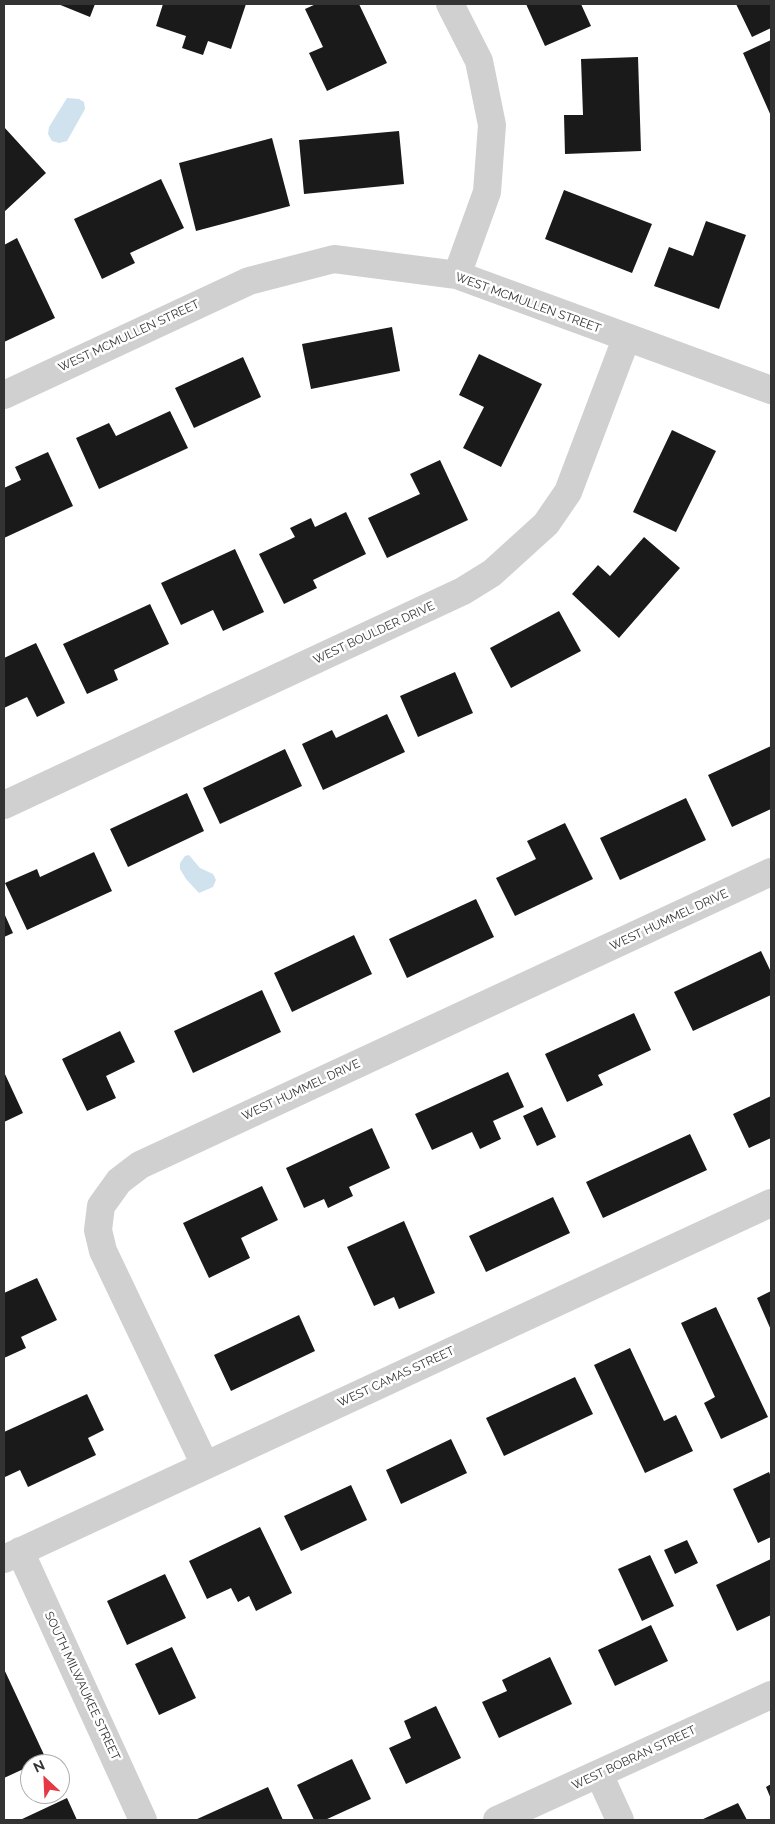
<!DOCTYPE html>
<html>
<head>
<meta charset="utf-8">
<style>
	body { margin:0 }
	#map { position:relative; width:775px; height:1824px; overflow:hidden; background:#fff; font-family:Raleway,sans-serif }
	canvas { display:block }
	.frame { position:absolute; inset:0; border:5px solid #333; pointer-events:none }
	.north { position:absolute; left:20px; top:1754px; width:50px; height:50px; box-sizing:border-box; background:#fff; border:1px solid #adadad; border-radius:50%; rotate:335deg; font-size:14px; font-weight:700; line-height:20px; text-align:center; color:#333 }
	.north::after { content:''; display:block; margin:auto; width:18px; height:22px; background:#e63946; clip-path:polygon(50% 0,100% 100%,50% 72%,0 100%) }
</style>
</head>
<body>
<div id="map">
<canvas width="775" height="1824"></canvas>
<div class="frame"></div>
<div class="north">N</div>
</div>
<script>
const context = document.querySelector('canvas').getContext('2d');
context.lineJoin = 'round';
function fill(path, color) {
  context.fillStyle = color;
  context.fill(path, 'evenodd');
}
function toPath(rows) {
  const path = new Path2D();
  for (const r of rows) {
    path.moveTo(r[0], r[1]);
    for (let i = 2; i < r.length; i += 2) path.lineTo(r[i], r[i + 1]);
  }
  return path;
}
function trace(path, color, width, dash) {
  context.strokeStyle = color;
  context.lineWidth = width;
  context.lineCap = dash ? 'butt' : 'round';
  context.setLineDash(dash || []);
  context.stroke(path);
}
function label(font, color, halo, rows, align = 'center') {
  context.font = font + ' Raleway,sans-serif';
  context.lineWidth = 5;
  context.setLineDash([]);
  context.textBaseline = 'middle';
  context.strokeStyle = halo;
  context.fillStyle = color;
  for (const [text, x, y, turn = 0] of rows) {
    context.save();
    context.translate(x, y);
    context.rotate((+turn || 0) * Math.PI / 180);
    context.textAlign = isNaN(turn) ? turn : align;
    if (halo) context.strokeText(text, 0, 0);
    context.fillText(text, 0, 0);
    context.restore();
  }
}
fill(toPath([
	[67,98,79,99,84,102,85,109,67,141,59,143,52,141,48,134,49,127],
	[189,855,200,868,213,874,216,880,213,887,199,893,186,879,180,869,180,863,185,856]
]), '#cfe2ee');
fill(toPath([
	[58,4,95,4,90,17],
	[163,4,246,4,231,49,208,41,203,55,182,48,186,36,156,26],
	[316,4,359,4,387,63,327,91,309,53,323,47,305,9],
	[526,4,581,4,591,26,545,46],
	[736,4,771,4,771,28,752,37],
	[771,40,771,116,743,53],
	[638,57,641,151,565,154,564,115,583,115,581,59],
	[4,127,46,173,4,212],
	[399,131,404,184,304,194,299,140],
	[272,138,290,206,196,231,179,163],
	[161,179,184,228,130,253,135,263,102,279,74,219],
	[564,190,652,224,632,273,545,239],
	[706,221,746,235,719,309,654,286,669,247,693,256],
	[17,238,55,318,4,342,4,245],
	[392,327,400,371,311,389,302,344],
	[479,354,542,384,501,467,463,448,484,407,459,395],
	[243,357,261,397,194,428,175,388],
	[170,411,188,448,99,489,76,438,109,423,116,436],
	[672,430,716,451,676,532,633,512],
	[48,452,73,506,4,538,4,488,21,480,15,467],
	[440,460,468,520,387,558,368,518,420,494,410,474],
	[346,512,366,554,313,580,317,588,284,604,259,554,295,537,290,528,311,518,315,527],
	[644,537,680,568,619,638,572,594,598,565,610,576],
	[235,549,264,612,223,631,213,610,181,625,161,583],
	[150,604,169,644,114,670,118,680,87,694,63,644],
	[559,611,581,651,511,688,490,648],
	[36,643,65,703,37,717,27,697,4,708,4,658],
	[455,672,473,713,418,737,400,696],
	[387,714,405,752,323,790,302,744,332,730,336,738],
	[771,746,771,809,732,827,708,775],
	[285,749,302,786,220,824,203,788],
	[187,793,204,831,128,867,110,829],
	[686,798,706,840,620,880,600,838],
	[565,823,593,879,515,916,496,878,536,859,527,841],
	[94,852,112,891,27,930,5,883,37,869,40,877],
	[476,899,494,937,407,978,389,939],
	[4,913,13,933,4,937],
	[354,935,372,974,292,1012,274,973],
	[761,951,771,972,771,995,693,1031,674,992],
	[262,990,281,1032,193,1073,174,1031],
	[634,1013,651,1050,598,1075,603,1085,567,1102,545,1054],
	[120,1031,135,1062,106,1076,116,1098,87,1111,62,1059],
	[4,1072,23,1113,4,1122],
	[508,1072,524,1107,493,1121,501,1139,480,1149,472,1132,432,1150,415,1114],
	[771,1096,771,1138,749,1148,733,1114],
	[542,1107,556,1137,537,1146,523,1116],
	[372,1128,390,1168,349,1187,353,1196,328,1208,324,1199,304,1208,286,1168],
	[690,1134,707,1170,603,1218,586,1182],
	[262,1186,278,1220,241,1238,250,1258,209,1278,183,1223],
	[553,1197,570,1233,486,1272,469,1236],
	[404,1221,435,1293,399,1309,394,1297,374,1306,347,1247],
	[37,1278,57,1320,21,1337,26,1348,4,1358,4,1293],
	[771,1291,771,1330,757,1298],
	[716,1307,768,1417,721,1439,704,1403,715,1397,681,1323],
	[299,1315,315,1351,231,1391,214,1355],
	[630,1348,664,1421,676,1415,693,1451,645,1473,594,1365],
	[575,1377,593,1414,504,1456,486,1418],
	[87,1394,104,1430,88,1438,96,1455,28,1487,20,1470,5,1477,4,1432],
	[451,1439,467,1473,401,1504,386,1470],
	[769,1472,771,1477,771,1537,758,1543,733,1489],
	[351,1485,367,1520,301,1551,284,1516],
	[260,1527,292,1593,256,1611,249,1596,238,1602,231,1588,207,1599,189,1561],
	[687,1540,698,1563,675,1574,664,1550],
	[650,1555,674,1606,642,1621,618,1569],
	[771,1559,771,1615,737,1631,716,1585],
	[165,1574,186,1618,127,1645,107,1601],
	[651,1625,668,1661,615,1686,598,1650],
	[172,1647,196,1698,159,1715,135,1664],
	[550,1657,572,1704,499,1738,482,1702,507,1691,502,1680],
	[4,1669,46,1759,30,1764,30,1766,4,1778],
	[436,1706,461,1758,406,1784,389,1748,411,1738,404,1721],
	[352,1759,371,1799,325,1820,314,1820,297,1785],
	[771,1784,771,1799,766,1787],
	[268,1787,283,1820,195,1820],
	[67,1798,77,1820,20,1820],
	[738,1803,747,1820,701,1820]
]), '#1a1a1a');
trace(toPath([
	[450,4,479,61,492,125,487,192,457,275],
	[4,395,249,281,334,259,457,275,771,390],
	[4,805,463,591,492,573,546,524,568,492,626,339],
	[205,1465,103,1251,98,1230,101,1206,119,1181,140,1165,771,872],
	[20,1551,143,1820],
	[4,1559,771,1203],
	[599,1774,620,1820],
	[497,1820,771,1695]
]), '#d0d0d0', 28);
label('12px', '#333', '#fff', [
	["WEST MCMULLEN STREET",528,303,20],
	["WEST MCMULLEN STREET",129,336,-25],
	["WEST BOULDER DRIVE",374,633,-25],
	["WEST HUMMEL DRIVE",669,920,-25],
	["WEST HUMMEL DRIVE",301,1090,-25],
	["WEST CAMAS STREET",396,1377,-25],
	["SOUTH MILWAUKEE STREET",82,1686,65],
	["WEST BOBRAN STREET",634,1758,-25]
]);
</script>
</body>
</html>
